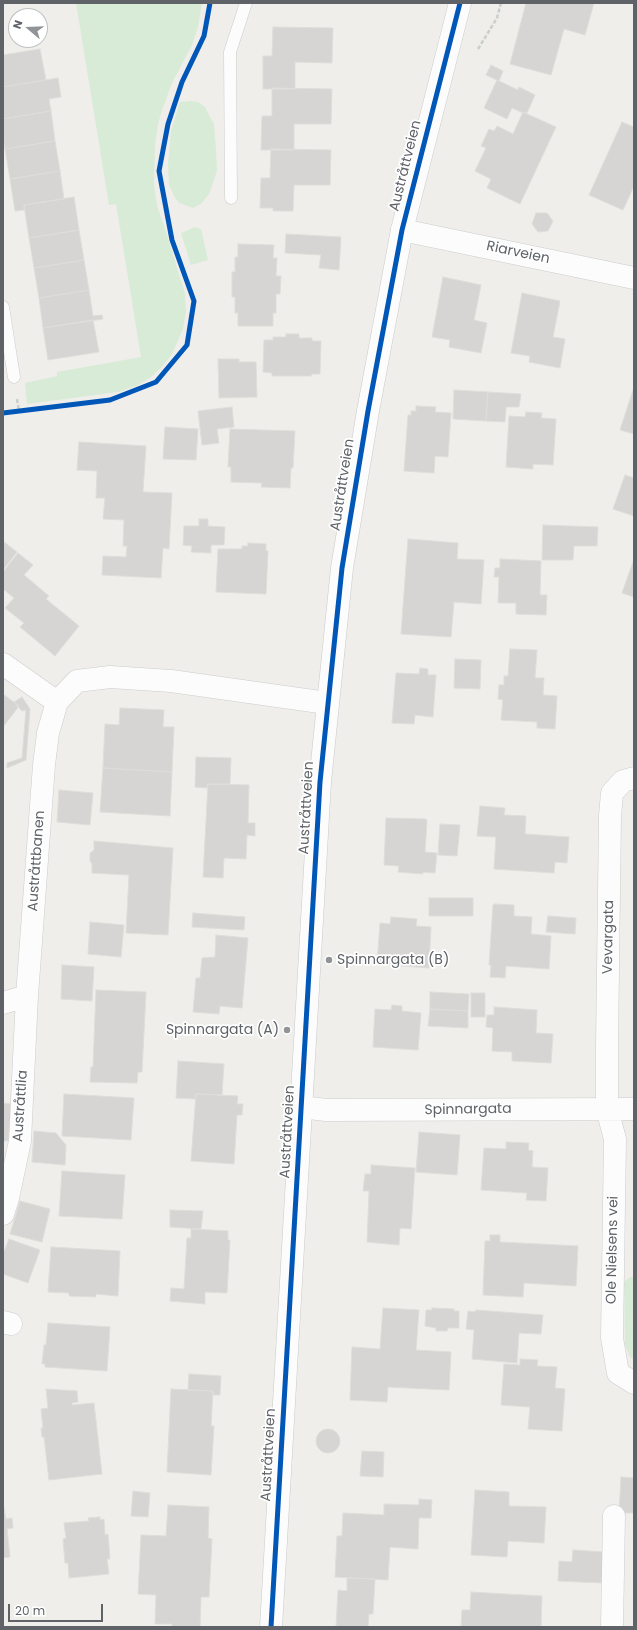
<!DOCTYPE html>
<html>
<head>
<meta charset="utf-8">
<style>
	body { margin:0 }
	#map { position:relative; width:637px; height:1630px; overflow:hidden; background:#efeeea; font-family:Poppins,sans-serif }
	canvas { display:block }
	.frame { position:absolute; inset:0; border:4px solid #5f6368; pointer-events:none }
	.north { position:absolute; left:8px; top:8px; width:40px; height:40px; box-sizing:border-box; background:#fff; border:1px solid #bfc1c3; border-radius:50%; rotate:289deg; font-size:11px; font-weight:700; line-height:16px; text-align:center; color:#5f6368 }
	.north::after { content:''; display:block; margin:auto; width:14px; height:18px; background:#919496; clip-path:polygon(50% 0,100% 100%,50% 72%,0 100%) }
	.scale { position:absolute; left:8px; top:1604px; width:95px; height:18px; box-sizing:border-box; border:2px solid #5f6368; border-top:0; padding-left:5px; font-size:12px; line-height:14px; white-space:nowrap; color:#5f6368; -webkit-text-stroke:3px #fff; paint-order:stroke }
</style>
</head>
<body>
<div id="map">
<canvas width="637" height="1630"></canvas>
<div class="frame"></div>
<div class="north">N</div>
<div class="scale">20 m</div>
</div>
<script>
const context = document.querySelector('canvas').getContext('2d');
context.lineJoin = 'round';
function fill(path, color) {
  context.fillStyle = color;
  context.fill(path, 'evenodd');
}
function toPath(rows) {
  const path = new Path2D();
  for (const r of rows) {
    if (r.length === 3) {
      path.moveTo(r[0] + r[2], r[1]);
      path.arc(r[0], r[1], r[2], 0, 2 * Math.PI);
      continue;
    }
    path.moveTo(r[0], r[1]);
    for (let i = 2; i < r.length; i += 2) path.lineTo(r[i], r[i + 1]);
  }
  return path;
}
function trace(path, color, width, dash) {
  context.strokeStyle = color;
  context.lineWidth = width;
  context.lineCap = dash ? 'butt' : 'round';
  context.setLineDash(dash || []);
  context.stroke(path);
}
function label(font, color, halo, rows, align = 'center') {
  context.font = font + ' Poppins,sans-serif';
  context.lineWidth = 3.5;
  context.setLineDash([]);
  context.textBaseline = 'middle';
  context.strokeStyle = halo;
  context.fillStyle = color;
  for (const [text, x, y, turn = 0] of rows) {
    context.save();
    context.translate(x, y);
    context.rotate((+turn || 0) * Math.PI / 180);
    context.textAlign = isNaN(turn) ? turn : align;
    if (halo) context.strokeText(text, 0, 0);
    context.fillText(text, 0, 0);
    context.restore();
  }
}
fill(toPath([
	[76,3,202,3,198,27,192,45,172,83,162,110,158,124,155,145,154,184,157,206,167,235,185,294,186,312,183,329,172,354,162,367,151,377,138,385,118,392,27,404,25,383,57,376,57,372,141,357,116,204,109,205],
	[191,101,198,102,205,107,209,115,214,124,216,150,217,171,209,194,202,203,193,208,179,203,174,196,169,185,168,165,171,131,180,102],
	[195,227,201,229,208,260,191,265,181,233],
	[630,1277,634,1277,634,1360,630,1357,625,1345,624,1282]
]), '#d8ebd6');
const building = toPath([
	[526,3,594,3,585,35,564,29,551,75,510,64,526,3],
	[273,27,333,28,332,63,295,62,295,89,263,89,263,56,272,56,273,27],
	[40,49,46,80,3,87,3,55,40,49],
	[491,65,503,71,499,81,486,75,491,65],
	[58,78,61,97,49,99,51,111,3,119,3,87,58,78],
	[497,80,518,90,519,87,535,95,527,113,523,112,523,113,512,108,507,119,484,108,497,80],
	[272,88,332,89,331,124,294,124,294,150,261,150,262,116,272,116,272,88],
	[51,111,55,141,5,149,3,136,3,119,51,111],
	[523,112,556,127,520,204,487,188,491,179,475,171,486,148,481,146,489,129,494,131,497,126,513,134,523,112],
	[622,122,634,127,634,186,623,210,589,195,622,122],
	[55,141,60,171,10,179,5,149,55,141],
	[271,149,331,150,330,185,294,185,293,211,273,211,273,208,260,208,261,178,270,178,271,149],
	[60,171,64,199,24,205,24,210,15,211,10,179,60,171],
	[74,197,79,230,29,238,24,205,74,197],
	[536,213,547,213,553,221,548,231,538,232,532,224,536,213],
	[79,230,84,260,34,268,29,238,79,230],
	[286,234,341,237,339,270,319,268,321,255,285,253,286,234],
	[238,244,274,245,273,258,277,258,276,276,281,276,280,294,276,294,276,313,273,313,273,326,238,326,238,313,235,313,235,297,232,297,232,272,235,272,235,257,238,257,238,244],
	[84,260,89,290,39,298,34,268,84,260],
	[443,277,481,285,474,320,487,323,481,353,449,347,450,340,432,337,443,277],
	[89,290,93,316,102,315,103,319,43,328,39,298,89,290],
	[522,293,560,301,553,337,565,339,560,368,529,362,530,356,511,353,522,293],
	[93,320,99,352,48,360,43,328,93,320],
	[286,334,299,334,299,338,312,338,312,341,321,341,320,374,312,374,311,376,272,376,272,373,263,372,264,340,273,340,273,337,286,337,286,334],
	[218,359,239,359,239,362,256,362,257,397,219,398,218,359],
	[634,387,634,434,620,430,634,387],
	[454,390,488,392,486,421,453,419,454,390],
	[488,392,521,394,519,407,506,407,505,422,486,421,488,392],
	[416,406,436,407,435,412,451,413,448,457,435,456,434,473,404,471,408,415,411,415,411,411,416,411,416,406],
	[232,407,234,427,217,429,219,443,202,445,198,411,232,407],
	[526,412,542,413,541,418,556,419,553,465,533,464,533,469,506,467,509,416,525,417,526,412],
	[165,427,198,429,196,460,163,459,165,427],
	[230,429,295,431,293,468,291,468,290,488,261,487,262,483,231,482,231,467,228,467,230,429],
	[79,442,146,446,143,492,172,493,169,549,163,548,161,578,102,575,103,556,126,557,127,546,123,546,124,520,103,519,105,498,96,498,97,471,77,470,79,442],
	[625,475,634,478,634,516,613,509,625,475],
	[199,519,208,519,208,526,225,527,224,545,211,545,211,553,191,552,192,546,183,545,184,526,199,526,199,519],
	[543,525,598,527,597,546,574,546,573,560,542,560,543,525],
	[408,539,458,543,457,559,484,560,481,604,454,602,451,637,401,634,408,539],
	[3,541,17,552,3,570,3,541],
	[248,543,266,544,266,551,268,551,266,594,216,592,218,549,242,549,242,546,248,546,248,543],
	[18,553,33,565,24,575,49,596,46,599,79,626,55,656,20,627,24,623,5,608,14,598,3,589,3,572,18,553],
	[500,559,541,561,540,595,547,595,546,615,516,614,516,603,498,603,499,577,494,577,495,568,500,568,500,559],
	[634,559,634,597,622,593,634,559],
	[510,649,537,650,535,678,544,678,543,695,557,696,555,729,537,728,537,722,501,720,503,700,498,699,499,685,504,685,504,676,508,676,510,649],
	[455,659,481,660,480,689,454,688,455,659],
	[420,668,428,669,428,675,436,675,433,717,415,715,414,724,392,723,396,673,419,674,420,668],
	[3,694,19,706,3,727,3,694],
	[22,697,30,709,26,760,7,768,7,763,22,758,26,710,22,711,14,702,22,697],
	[120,708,164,710,163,727,174,727,172,772,103,768,105,724,119,725,120,708],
	[196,757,231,758,230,784,208,784,207,788,195,787,196,757],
	[103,768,172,772,170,816,100,812,103,768],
	[208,784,249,785,248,823,255,823,255,836,247,835,246,859,224,858,223,878,203,877,208,784],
	[59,790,93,793,90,825,57,822,59,790],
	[480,806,505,808,504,815,526,816,525,834,569,837,567,863,555,862,554,873,494,869,496,837,477,836,480,806],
	[386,818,426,819,427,821,425,852,437,853,435,873,423,872,423,874,398,872,399,866,384,865,386,818],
	[440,824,460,825,457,856,438,855,440,824],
	[94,841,173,848,168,935,126,933,129,875,92,873,92,864,90,861,90,853,94,850,94,841],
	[429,898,473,898,473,916,429,916,429,898],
	[495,904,514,905,514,916,532,917,531,934,551,936,549,969,506,966,505,978,490,977,491,965,489,965,493,905,495,904],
	[193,913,245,917,244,930,192,927,193,913],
	[548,916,576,918,575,934,546,932,548,916],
	[391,917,417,919,416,926,431,927,429,968,377,964,380,923,390,924,391,917],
	[90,922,124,925,121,957,88,954,90,922],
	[216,935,248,938,242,1008,220,1006,219,1014,193,1012,196,978,200,978,202,958,215,957,216,935],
	[62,965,94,967,92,1001,61,999,62,965],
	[96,990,146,992,142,1072,138,1072,137,1083,90,1082,91,1067,93,1067,96,990],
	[430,992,469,994,468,1011,430,1009,430,992],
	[471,993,485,993,485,1017,471,1017,471,993],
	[392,1005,402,1006,402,1011,421,1013,418,1050,373,1047,375,1009,391,1010,392,1005],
	[494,1007,537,1010,536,1033,553,1034,551,1063,512,1061,512,1052,492,1051,493,1028,486,1027,487,1015,494,1015,494,1007],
	[430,1009,468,1011,468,1028,428,1026,430,1009],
	[178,1061,224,1064,222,1095,196,1094,196,1099,176,1098,178,1061],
	[64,1094,134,1098,131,1140,62,1136,64,1094],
	[196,1094,238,1096,237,1104,243,1104,242,1115,237,1115,234,1164,191,1161,196,1094],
	[3,1103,12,1104,8,1141,3,1141,3,1103],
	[34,1131,56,1133,66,1145,65,1165,32,1162,34,1131],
	[419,1132,460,1135,457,1175,416,1172,419,1132],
	[506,1142,529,1143,528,1150,533,1151,532,1167,548,1168,546,1201,526,1200,527,1193,481,1190,484,1148,506,1149,506,1142],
	[371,1165,415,1168,411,1229,400,1228,399,1245,367,1242,369,1191,363,1191,365,1174,371,1174,371,1165],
	[62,1171,125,1175,122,1219,59,1216,62,1171],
	[20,1201,50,1209,42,1242,10,1234,20,1201],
	[170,1210,203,1211,201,1229,170,1227,170,1210],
	[191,1229,228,1231,228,1240,230,1240,227,1293,205,1292,205,1304,170,1301,171,1288,184,1289,187,1238,191,1238,191,1229],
	[490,1235,500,1235,500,1242,578,1246,576,1286,524,1283,523,1297,483,1295,485,1241,490,1241,490,1235],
	[9,1239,40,1250,28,1283,3,1274,3,1254,9,1239],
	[51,1247,120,1251,118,1296,96,1294,96,1297,69,1296,69,1293,48,1292,51,1247],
	[383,1308,419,1310,416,1350,451,1352,449,1390,388,1387,387,1402,350,1400,352,1347,380,1349,383,1308],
	[432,1308,454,1309,454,1311,459,1311,459,1328,448,1328,447,1331,436,1331,436,1328,425,1326,426,1310,432,1310,432,1308],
	[476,1310,543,1315,541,1334,519,1333,517,1363,472,1359,474,1330,466,1329,468,1311,475,1312,476,1310],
	[48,1323,110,1327,107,1371,45,1367,45,1364,42,1364,44,1345,46,1345,48,1323],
	[520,1359,538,1360,537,1366,557,1367,555,1388,565,1389,562,1431,528,1429,530,1407,501,1405,504,1364,520,1365,520,1359],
	[189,1374,221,1376,220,1395,213,1395,213,1391,188,1390,189,1374],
	[46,1389,77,1391,78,1402,72,1403,72,1405,94,1403,102,1474,49,1480,44,1437,42,1437,41,1428,43,1428,41,1409,48,1408,46,1389],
	[171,1389,213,1391,211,1426,214,1426,211,1475,167,1472,171,1389],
	[328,1441,12],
	[362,1451,384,1452,383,1477,360,1476,362,1451],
	[621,1477,634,1478,634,1513,619,1513,621,1477],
	[475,1490,509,1492,509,1506,546,1507,544,1543,508,1541,507,1557,471,1555,475,1490],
	[133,1491,150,1493,148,1517,131,1516,133,1491],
	[419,1499,432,1500,431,1518,419,1518,418,1549,390,1547,388,1580,335,1577,337,1536,342,1536,343,1513,384,1515,384,1504,419,1505,419,1499],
	[3,1503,6,1519,12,1518,13,1528,7,1529,10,1557,3,1558,3,1503],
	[168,1505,209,1507,208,1538,212,1539,209,1597,201,1597,200,1627,172,1627,172,1624,155,1624,156,1595,138,1594,141,1535,166,1536,168,1505],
	[100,1517,100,1520,104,1519,105,1535,108,1534,110,1559,107,1559,109,1574,69,1578,68,1563,65,1563,63,1539,66,1538,64,1523,89,1521,88,1518,100,1517],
	[573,1550,604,1552,603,1583,558,1581,559,1561,572,1562,573,1550],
	[347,1578,375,1579,373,1614,369,1614,368,1627,336,1627,338,1590,347,1591,347,1578],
	[471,1592,542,1596,541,1627,461,1627,462,1610,470,1610,471,1592]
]);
fill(building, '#d6d5d3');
trace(building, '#deddd9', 1);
const lane = toPath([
	[231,198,230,52,246,3],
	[3,307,14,377]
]);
const street = toPath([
	[402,230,634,278],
	[3,664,57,702],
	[634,778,623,781,612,793,610,816,607,1046,607,1109,615,1139,612,1338,618,1373,634,1383],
	[3,1003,27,996],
	[301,1107,326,1110,634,1109],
	[3,1214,8,1198,20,1141,27,996,44,765,48,733,57,702,77,681,110,677,171,681,327,703],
	[3,1322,11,1324],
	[612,1627,614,1516]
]);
const secondary = toPath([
	[271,1627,320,782,342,568,368,411,402,230,460,3]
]);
trace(lane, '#cbcccc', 13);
trace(street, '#cbcccc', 23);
trace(secondary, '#cacacb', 23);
trace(toPath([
	[478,49,497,18,501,3],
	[17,399,19,411]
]), '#cacfcc', 2.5, [4, 2]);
trace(lane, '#fdfcfc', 12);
trace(street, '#fdfcfc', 22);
trace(secondary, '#fdfcfc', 22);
trace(toPath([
	[3,413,110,400,156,382,187,345,194,301,172,240,159,171,168,124,182,82,204,36,210,3],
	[271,1627,320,782,342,568,368,411,402,230,460,3]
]), '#0057b8', 5);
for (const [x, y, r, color] of [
	[329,960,4,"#919496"],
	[287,1030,4,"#919496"]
]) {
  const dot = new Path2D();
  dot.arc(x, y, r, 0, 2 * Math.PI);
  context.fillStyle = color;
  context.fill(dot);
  trace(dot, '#fff', 1.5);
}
label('14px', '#5f6368', '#fff', [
	["Austråttveien",406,166,-76],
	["Riarveien",518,253,12],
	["Austråttveien",343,485,-81],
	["Austråttveien",307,808,-87],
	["Austråttbanen",37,861,-86],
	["Vevargata",609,937,-89],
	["Austråttlia",21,1106,-86],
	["Spinnargata",468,1110,-1],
	["Austråttveien",288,1132,-87],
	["Ole Nielsens vei",613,1250,-89],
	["Austråttveien",269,1455,-87]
]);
label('14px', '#5f6368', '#fff', [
	["Spinnargata (B)",337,960],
	["Spinnargata (A)",279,1030,"right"]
], 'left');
</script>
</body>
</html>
